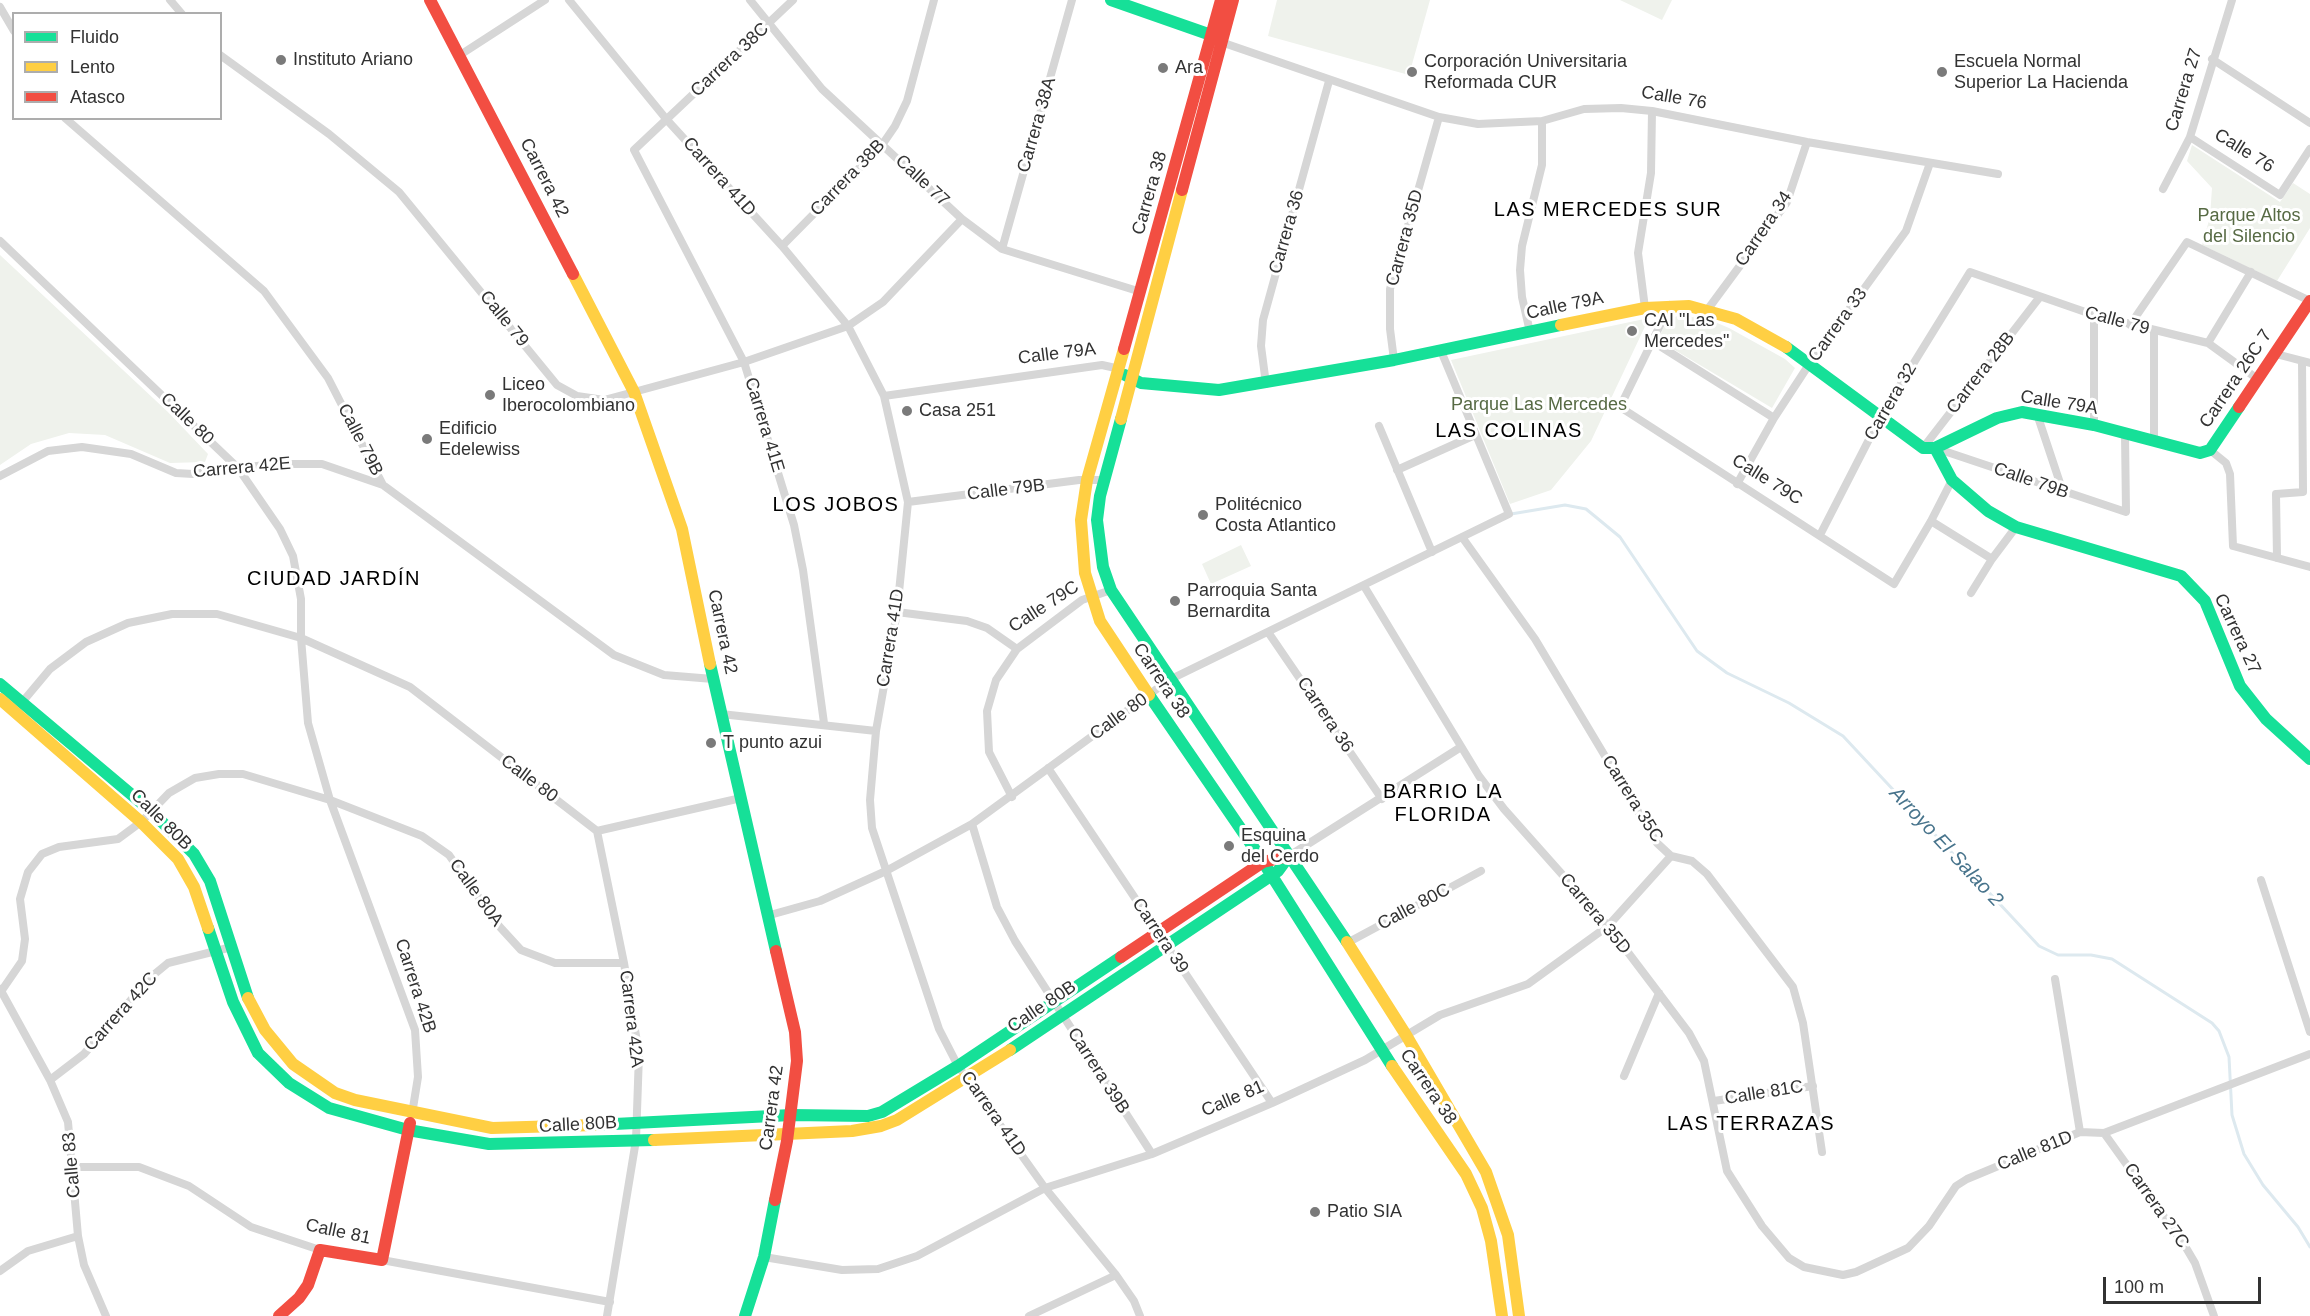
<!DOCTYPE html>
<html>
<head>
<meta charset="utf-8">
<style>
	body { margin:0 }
	#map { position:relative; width:2310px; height:1316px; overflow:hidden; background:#fff; font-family:Arial,sans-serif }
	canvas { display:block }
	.legend { position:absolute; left:12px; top:12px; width:210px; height:108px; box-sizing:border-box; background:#fff; border:2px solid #adadad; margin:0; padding:8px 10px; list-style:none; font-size:18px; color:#323232 }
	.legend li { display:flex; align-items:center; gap:12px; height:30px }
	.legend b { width:30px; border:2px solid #adadad }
	.scale { position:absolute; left:2103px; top:1277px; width:158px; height:27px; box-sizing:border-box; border:3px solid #323232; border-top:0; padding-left:8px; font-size:18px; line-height:21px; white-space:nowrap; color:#323232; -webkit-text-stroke:4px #fff; paint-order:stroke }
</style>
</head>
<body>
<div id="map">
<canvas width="2310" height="1316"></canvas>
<ul class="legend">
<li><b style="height:8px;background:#16e098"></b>Fluido</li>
<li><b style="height:8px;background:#ffcf43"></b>Lento</li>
<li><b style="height:8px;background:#f24e42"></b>Atasco</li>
</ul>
<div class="scale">100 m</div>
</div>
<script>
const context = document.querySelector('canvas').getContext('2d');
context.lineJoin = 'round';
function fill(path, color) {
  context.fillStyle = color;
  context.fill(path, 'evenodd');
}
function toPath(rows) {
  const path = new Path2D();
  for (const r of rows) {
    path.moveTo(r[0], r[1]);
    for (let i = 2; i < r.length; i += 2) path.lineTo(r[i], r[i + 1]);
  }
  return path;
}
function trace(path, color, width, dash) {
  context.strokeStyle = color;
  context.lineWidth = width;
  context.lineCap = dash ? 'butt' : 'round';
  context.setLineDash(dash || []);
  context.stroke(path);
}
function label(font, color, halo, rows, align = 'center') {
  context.font = font + ' Arial,sans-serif';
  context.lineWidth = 6;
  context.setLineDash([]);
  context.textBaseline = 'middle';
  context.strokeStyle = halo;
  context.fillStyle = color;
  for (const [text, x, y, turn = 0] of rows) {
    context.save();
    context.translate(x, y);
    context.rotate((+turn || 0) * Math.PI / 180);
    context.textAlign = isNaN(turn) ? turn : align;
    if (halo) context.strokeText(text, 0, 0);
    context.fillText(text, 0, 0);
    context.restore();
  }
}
fill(toPath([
	[1277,0,1430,0,1409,75,1268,36],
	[1620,0,1672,0,1662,20],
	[2192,145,2280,202,2293,183,2310,194,2310,228,2277,281,2202,245,2210,217,2212,188,2187,161],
	[0,255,169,413,208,454,205,462,170,463,105,435,69,433,31,444,0,465],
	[1679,315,1710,320,1729,328,1785,359,1795,368,1772,408,1658,340,1666,322],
	[1649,318,1591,441,1551,490,1510,504,1451,360],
	[1241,545,1251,566,1211,584,1202,564]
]), '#eff2ec');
trace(toPath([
	[1511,514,1565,505,1586,509,1597,518,1620,537,1697,651,1727,673,1789,703,1843,736,2039,946,2058,955,2091,955,2112,959,2212,1023,2219,1031,2229,1057,2232,1115,2244,1154,2263,1185,2298,1227,2310,1247]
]), '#dde9ef', 3);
trace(toPath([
	[170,0,182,14],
	[569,0,667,120,782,246,848,326,884,396,908,502,897,612,876,731,870,800,872,828,939,1029,958,1066,1045,1188,1116,1275,1134,1301,1140,1316],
	[750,0,822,89,962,219,1002,249,1141,292],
	[793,0,634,150,744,362,794,525,803,570,824,723],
	[0,7,14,31],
	[1218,41,1439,117,1478,124,1542,121,1584,109,1621,108,1652,111,1807,142,1998,174],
	[220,55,329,134,399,192,557,385,577,396,604,400,634,392,744,362,848,326,883,302,962,219],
	[460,55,545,0],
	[2212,59,2310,123],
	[65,118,264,291,328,378,383,485,614,655,664,675,713,679],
	[2190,137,2280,195,2310,149],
	[2163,189,2190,137,2232,0],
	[0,241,238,468,280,529,293,556,301,599,301,638,308,723,330,800,415,1030,418,1077,412,1114],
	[782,246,882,145,895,126,907,101,934,0],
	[1002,249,1072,0],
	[1670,305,1620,407,1894,584,1931,521,1952,480],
	[1645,308,1638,253,1651,173,1652,111],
	[1708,309,1787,202,1807,142],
	[2094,315,2094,425],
	[2130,325,2187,242,2310,301],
	[2154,331,2154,442],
	[1530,332,1522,297,1520,270,1522,246,1542,165,1542,121],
	[1652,341,1774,418],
	[2208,343,2251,272],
	[2276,354,2310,363],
	[1394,360,1390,329,1390,289,1439,117],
	[1266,384,1261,346,1263,320,1329,81],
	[884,396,1102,365,1120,369],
	[2037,414,2063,492],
	[1379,426,1432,552],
	[1923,448,2039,298],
	[1935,448,2126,512,2125,434],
	[2210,450,2226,463,2230,474,2233,546,2310,567],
	[1397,470,1475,435],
	[0,476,48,451,82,447,131,454,176,473,193,474,273,464,322,464,383,485],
	[1737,484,1774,418,1810,363,1906,231,1930,163],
	[908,502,1079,480,1104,480],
	[1931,521,1992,559],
	[1820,535,1881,416,1970,272,2094,315,2208,343,2259,380],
	[1462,537,1535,639,1657,843,1671,856,1692,861,1707,874,1793,987,1803,1023,1822,1152],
	[2277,558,2276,494,2303,492,2302,361],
	[1364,586,1479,776,1504,809,1608,926,1689,1033,1704,1061,1727,1171,1762,1226,1789,1258,1804,1267,1843,1275,1856,1272,1908,1248,1929,1226,1956,1186,1967,1179,2080,1132,2104,1133,2310,1054],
	[1971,593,1992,559,2016,527],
	[897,612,967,621,987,628,1017,649],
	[1268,632,1382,799],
	[19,706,50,669,86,642,128,623,172,614,217,614,301,638,410,687,597,831],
	[721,714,876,731],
	[1048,768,1272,1103],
	[1012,797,989,752,987,711,996,680,1017,649,1082,600,1111,590],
	[972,824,997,907,1015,941,1152,1154],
	[597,831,624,963,639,1054,636,1140,607,1316],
	[597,831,741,798],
	[1289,856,1461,747],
	[2261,880,2310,1032],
	[770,915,820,901,886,871,972,824,1169,680,1509,514,1441,351],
	[1347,943,1481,871],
	[2055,979,2080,1132],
	[0,989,50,1080,68,1122,78,1236,84,1265,106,1316],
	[0,993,22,961,25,939,20,899,28,872,42,854,59,847,118,839,141,822,169,793,195,778,219,774,243,774,330,800,422,836,449,855,499,926,521,950,555,963,624,963],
	[1624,1076,1659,993],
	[50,1080,84,1054,151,977,168,963,232,947],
	[1714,1101,1813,1086],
	[2104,1133,2185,1246,2195,1263,2214,1316],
	[73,1167,139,1167,189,1186,251,1227,320,1250],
	[764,1257,842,1270,878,1269,917,1256,1045,1188,1152,1154,1272,1103,1365,1060,1440,1015,1528,984,1608,926,1671,856],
	[382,1260,610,1302],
	[0,1271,28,1251,78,1236],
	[1029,1316,1116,1275]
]), '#d6d6d6', 8);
trace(toPath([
	[1111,0,1211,35],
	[1786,347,1923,448,1935,448,1997,418,2022,412,2094,425,2200,453,2210,450,2239,407],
	[1125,375,1141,383,1219,390,1394,360,1561,325],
	[1121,419,1100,496,1097,520,1103,567,1111,590,1347,942],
	[1935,448,1952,480,1988,511,2016,527,2181,576,2205,601,2240,686,2266,719,2310,759],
	[710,664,776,951],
	[0,684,151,811,194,854,210,881,248,998],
	[1149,695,1260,857,1392,1066],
	[208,928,233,1002,258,1053,289,1083,329,1108,408,1130,489,1144,654,1140],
	[1010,1050,1278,871,1289,856],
	[595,1125,791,1115,868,1116,882,1112,958,1066,1121,957],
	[745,1316,764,1257,775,1200]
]), '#16e098', 12);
trace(toPath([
	[573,274,634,392,682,529,710,664],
	[1561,325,1645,308,1689,306,1736,319,1786,347],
	[1124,349,1087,480,1081,520,1085,573,1100,621,1149,695],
	[1121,419,1182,190],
	[0,699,141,822,178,859,194,887,208,928],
	[1347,942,1406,1035,1486,1172,1508,1235,1519,1316],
	[248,998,265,1030,293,1064,335,1093,355,1100,492,1128,595,1125],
	[1392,1066,1466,1174,1482,1208,1491,1241,1502,1316],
	[654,1140,852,1131,881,1126,897,1120,1010,1050]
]), '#ffcf43', 12);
trace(toPath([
	[430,0,573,274],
	[1182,190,1233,0],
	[1124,349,1221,0],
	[2239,407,2310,301],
	[1121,957,1263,862,1289,856],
	[775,1200,787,1141,797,1061,795,1032,776,951],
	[279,1316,299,1298,308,1285,320,1250,382,1260,410,1123]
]), '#f24e42', 12);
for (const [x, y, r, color] of [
	[281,60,6,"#7a7a7a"],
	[1163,68,6,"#7a7a7a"],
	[1412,72,6,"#7a7a7a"],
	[1942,72,6,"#7a7a7a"],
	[1632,331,6,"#7a7a7a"],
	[490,395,6,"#7a7a7a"],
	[907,411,6,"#7a7a7a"],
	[427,439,6,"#7a7a7a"],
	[1203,515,6,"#7a7a7a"],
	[1175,601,6,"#7a7a7a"],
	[711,743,6,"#7a7a7a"],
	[1229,846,6,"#7a7a7a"],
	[1315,1212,6,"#7a7a7a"]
]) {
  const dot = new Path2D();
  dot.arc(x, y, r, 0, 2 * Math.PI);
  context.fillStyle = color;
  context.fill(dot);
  trace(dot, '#fff', 2);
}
label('18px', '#323232', '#fff', [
	["Instituto Ariano",293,60],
	["Corporación Universitaria",1424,62],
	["Reformada CUR",1424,83],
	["Escuela Normal",1954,62],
	["Superior La Hacienda",1954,83],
	["Ara",1175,68],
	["CAI \"Las",1644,321],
	["Mercedes\"",1644,342],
	["Liceo",502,385],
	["Iberocolombiano",502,406],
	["Casa 251",919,411],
	["Edificio",439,429],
	["Edelewiss",439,450],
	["Politécnico",1215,505],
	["Costa Atlantico",1215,526],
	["Parroquia Santa",1187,591],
	["Bernardita",1187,612],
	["T punto azui",723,743],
	["Esquina",1241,836],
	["del Cerdo",1241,857],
	["Patio SIA",1327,1212]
], 'left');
label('18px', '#323232', '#fff', [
	["Carrera 38C",730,60,-43],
	["Carrera 27",2184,90,-73],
	["Calle 76",1674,98,10],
	["Carrera 38A",1037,125,-74],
	["Calle 76",2244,151,32],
	["Carrera 41D",719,177,48],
	["Carrera 42",544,178,63],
	["Carrera 38B",848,178,-46],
	["Calle 77",922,181,43],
	["Carrera 38",1150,193,-74],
	["Carrera 34",1764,229,-56],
	["Carrera 36",1287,232,-74],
	["Carrera 35D",1405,238,-75],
	["Calle 79A",1565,306,-12],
	["Calle 79",504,319,51],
	["Calle 79",2117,321,15],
	["Carrera 33",1838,325,-54],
	["Calle 79A",1057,354,-7],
	["Carrera 28B",1981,373,-52],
	["Carrera 26C 7",2236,379,-56],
	["Carrera 32",1891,402,-60],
	["Calle 79A",2059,403,9],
	["Calle 80",187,419,44],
	["Carrera 41E",764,425,73],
	["Calle 79B",360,440,63],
	["Carrera 42E",242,468,-5],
	["Calle 79C",1767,480,32],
	["Calle 79B",2031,481,19],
	["Calle 79B",1006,490,-7],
	["Calle 79C",1044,607,-33],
	["Carrera 42",722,632,78],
	["Carrera 27",2237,634,65],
	["Carrera 41D",891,638,-81],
	["Carrera 38",1161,681,56],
	["Carrera 36",1325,715,56],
	["Calle 80",1119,717,-36],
	["Calle 80",529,779,37],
	["Carrera 35C",1632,799,58],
	["Calle 80B",161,820,45],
	["Calle 80A",476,893,54],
	["Calle 80C",1414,907,-28],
	["Carrera 35D",1595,914,50],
	["Carrera 39",1160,936,56],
	["Carrera 42B",415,986,72],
	["Calle 80B",1042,1007,-34],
	["Carrera 42C",121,1012,-48],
	["Carrera 42A",631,1019,83],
	["Carrera 39B",1098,1071,57],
	["Carrera 38",1428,1087,56],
	["Calle 81C",1764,1093,-9],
	["Calle 81",1233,1099,-23],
	["Carrera 42",772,1108,-82],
	["Carrera 41D",993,1114,55],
	["Calle 80B",578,1125,-3],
	["Calle 81D",2035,1151,-22],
	["Calle 83",72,1165,-95],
	["Carrera 27C",2156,1206,55],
	["Calle 81",338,1232,12]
]);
label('18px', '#576a44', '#fff', [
	["Parque Altos",2249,216],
	["del Silencio",2249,237],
	["Parque Las Mercedes",1539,405]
]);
context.letterSpacing = '1.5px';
label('20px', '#000', '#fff', [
	["LAS MERCEDES SUR",1608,210],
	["LAS COLINAS",1509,431],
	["LOS JOBOS",836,505],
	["CIUDAD JARDÍN",334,579],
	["BARRIO LA",1443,792],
	["FLORIDA",1443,815],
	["LAS TERRAZAS",1751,1124]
]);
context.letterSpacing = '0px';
label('italic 20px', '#48748c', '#fff', [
	["Arroyo El Salao 2",1946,847,47]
]);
</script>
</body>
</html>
